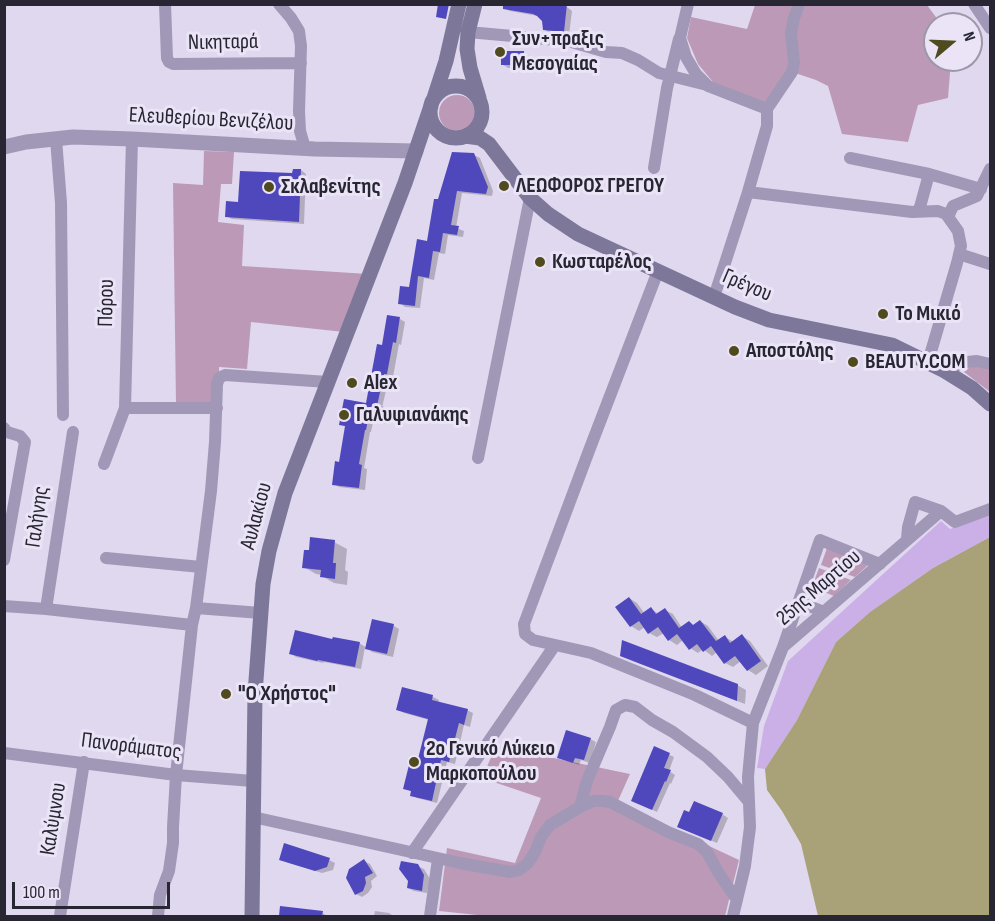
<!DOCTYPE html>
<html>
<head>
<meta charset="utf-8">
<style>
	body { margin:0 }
	#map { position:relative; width:995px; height:921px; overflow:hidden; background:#e0d8ef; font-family:"Sofia Sans Condensed",sans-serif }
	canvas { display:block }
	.frame { position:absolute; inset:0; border:6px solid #272632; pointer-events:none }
	.north { position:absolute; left:923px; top:12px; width:60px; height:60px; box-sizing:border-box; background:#ebe4f7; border:2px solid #9d98a8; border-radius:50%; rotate:71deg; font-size:16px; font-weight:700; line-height:24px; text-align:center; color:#272632 }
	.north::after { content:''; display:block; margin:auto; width:21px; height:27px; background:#504a1f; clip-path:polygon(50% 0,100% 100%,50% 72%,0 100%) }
	.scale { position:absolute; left:12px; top:882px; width:158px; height:27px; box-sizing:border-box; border:3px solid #272632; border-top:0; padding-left:8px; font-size:18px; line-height:21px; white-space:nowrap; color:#272632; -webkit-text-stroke:4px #ebe4f7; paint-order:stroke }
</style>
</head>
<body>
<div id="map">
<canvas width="995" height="921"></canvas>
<div class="frame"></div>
<div class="north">N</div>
<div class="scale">100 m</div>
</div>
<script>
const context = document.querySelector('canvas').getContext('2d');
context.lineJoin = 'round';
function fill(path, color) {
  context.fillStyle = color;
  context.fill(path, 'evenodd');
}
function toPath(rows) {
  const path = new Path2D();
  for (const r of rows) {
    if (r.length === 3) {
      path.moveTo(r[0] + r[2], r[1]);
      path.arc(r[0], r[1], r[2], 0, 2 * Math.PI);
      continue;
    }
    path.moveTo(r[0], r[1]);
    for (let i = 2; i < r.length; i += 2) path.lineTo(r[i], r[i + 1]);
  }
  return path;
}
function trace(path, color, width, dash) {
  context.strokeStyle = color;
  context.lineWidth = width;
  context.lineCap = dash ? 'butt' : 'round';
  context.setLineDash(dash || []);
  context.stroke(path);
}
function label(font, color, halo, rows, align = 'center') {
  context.font = font + ' "Sofia Sans Condensed",sans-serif';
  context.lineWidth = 6;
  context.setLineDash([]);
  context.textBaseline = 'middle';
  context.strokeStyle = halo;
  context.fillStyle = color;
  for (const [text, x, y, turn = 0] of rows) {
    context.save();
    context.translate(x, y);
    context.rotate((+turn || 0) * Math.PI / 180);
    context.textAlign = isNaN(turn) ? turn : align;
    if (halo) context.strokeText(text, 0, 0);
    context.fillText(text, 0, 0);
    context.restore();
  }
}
fill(toPath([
	[755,5,927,5,941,24,935,24,935,60,951,60,948,98,918,105,908,142,842,134,828,86,816,80,792,72,770,105,713,82,698,64,687,38,691,17,747,29],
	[457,113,18],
	[204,151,234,152,232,184,221,184,218,222,244,225,242,266,368,274,344,332,251,322,247,369,219,367,220,404,176,405,173,183,203,185],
	[971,366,990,368,990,392,964,372],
	[827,548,868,565,855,577,821,565],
	[819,568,851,580,834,596,812,587],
	[496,746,630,774,617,803,739,860,725,916,487,916,439,911,447,848,515,863,541,798,482,778]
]), '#bc9ab7');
fill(toPath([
	[990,515,990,537,933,568,870,612,836,642,797,720,765,769,757,768,764,726,788,661,941,521,950,529]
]), '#cbb0e8');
fill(toPath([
	[990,537,990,916,818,916,801,844,782,811,767,790,765,769,797,720,836,642,870,612,933,568]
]), '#a9a279');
fill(toPath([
	[563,4,572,11,569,35,551,33,545,30,543,20,538,16,510,11,504,8],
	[523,53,529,56,529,67,508,68,502,64],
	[474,155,480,158,493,191,492,196,462,193,456,228,464,231,463,237,448,235,445,254,439,253,434,280,424,278,420,308,405,307,400,303,410,289,428,242,439,201],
	[301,170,306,174,304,224,232,219,226,216,239,203],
	[400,319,405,322,401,345,399,344,393,377,389,377,382,408,389,412,387,424,373,422,371,432,370,432,364,468,367,469,365,490,339,487,334,484,340,463,346,427,341,424,367,405,383,347],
	[334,542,347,549,345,570,348,572,347,585,334,583,322,576,322,575,316,574,304,567],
	[629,598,637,603,645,614,651,609,659,614,665,610,673,614,682,628,689,623,695,626,700,621,708,626,719,641,725,637,734,642,742,636,750,641,768,666,756,675,748,670,741,661,733,667,725,663,717,652,712,656,703,649,698,653,690,648,683,640,677,645,669,640,664,633,657,637,649,633,645,627,639,631,631,626],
	[373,621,394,626,399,629,393,657,372,652,365,647,361,669,324,662,323,663,296,657,291,653,333,641,359,643,367,648],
	[630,660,737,685,746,690,745,704],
	[403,689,433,697,439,700,438,703,467,710,473,713,470,727,464,725,455,764,447,762,437,803,417,798,412,795,412,792,405,788,419,761,429,720,404,713,398,710],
	[590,739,596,742,590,763,581,760,579,765,565,760],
	[655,748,674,757,669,771,675,775,671,784,670,783,657,812,638,803],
	[690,814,722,814,728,818,717,843,684,829],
	[329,860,335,863,333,870,322,873,286,862],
	[364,861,370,864,377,876,371,881,372,887,368,893,362,897,356,894],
	[417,866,424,869,430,879,427,893,414,891,408,888],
	[281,907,321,912,327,916,280,916],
	[375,911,389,913,392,915,392,916,374,916]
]), '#0003');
fill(toPath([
	[438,4,449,4,446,19,436,17],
	[503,4,567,4,564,32,543,30,542,21,537,16,533,14,503,9],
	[501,51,524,51,524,65,501,65],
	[452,152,474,153,488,187,486,194,457,191,451,225,459,226,457,235,443,233,440,252,433,251,429,278,418,276,415,306,398,304,400,286,409,287,417,239,427,241,434,199,438,199],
	[293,169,301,169,299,222,225,217,226,201,238,202,240,171,292,173],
	[387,315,400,317,396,343,393,342,387,374,384,374,377,406,384,407,381,422,368,420,366,430,365,430,359,464,362,465,359,488,332,485,335,461,339,462,345,426,339,425,344,399,366,403,377,344,382,345],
	[310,537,335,540,333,563,336,563,335,579,320,577,321,570,302,568,304,550,309,550],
	[629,597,641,614,651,607,656,614,665,608,679,628,689,621,693,625,700,620,716,641,725,635,730,643,742,634,761,661,747,671,735,656,724,664,711,646,703,652,697,644,689,650,677,634,668,641,658,627,648,634,639,621,630,627,615,607],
	[372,619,394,624,387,654,365,649],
	[295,630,332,639,333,637,360,642,355,667,318,660,317,661,289,654],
	[622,640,738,684,737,701,620,656],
	[402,687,433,695,432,700,468,709,464,725,459,723,449,762,441,760,432,801,410,796,411,791,403,789,411,757,418,759,428,719,396,710],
	[566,730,591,738,584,760,575,758,573,763,557,758],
	[654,746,670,753,664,768,671,770,666,782,665,781,652,810,631,801],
	[694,801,723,813,711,841,677,827,684,810,689,812],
	[284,843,330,858,327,867,315,871,279,860],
	[364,859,373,873,365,877,366,883,363,891,355,895,346,878,349,869],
	[401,861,418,864,424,875,422,891,407,888,408,881,399,869],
	[280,906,323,911,322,916,279,916]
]), '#4f48bd');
trace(toPath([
	[165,4,167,58,169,62,173,64,301,63],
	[279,4,291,18,299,31,301,46,299,111,300,131,305,148],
	[688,4,680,38,686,57,696,74,708,86,767,109,767,126,748,192,714,297],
	[974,4,990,28],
	[468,32,568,41,606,52,622,53,638,60,659,73,707,85],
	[767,109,792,72,794,63,791,33,794,18,799,4],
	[56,139,61,203,63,415],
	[850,158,929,174,981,189],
	[654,168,667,88,679,39],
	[748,192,912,212,938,211,946,214,958,231,961,246,957,263,928,362],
	[917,211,920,207,929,174],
	[948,217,953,206,977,196,990,169],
	[959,254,990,264],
	[658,271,590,448,524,624,525,634,533,640,591,653,695,695,753,723],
	[943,370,967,362,977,361,990,364],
	[125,408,217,408],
	[4,428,7,432,20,436,25,442,4,560],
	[478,458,530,198],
	[104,464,125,408,132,139],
	[907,539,908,527,915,502,941,511,955,522,990,509],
	[106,558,201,567],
	[799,602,824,612],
	[4,606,46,609,192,625,196,608,261,613],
	[196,608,211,491,215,442,217,384,219,378,225,375,328,382],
	[46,609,73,432],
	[783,647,941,511],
	[4,753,176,775,253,781],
	[580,807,593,801,603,801,610,802,668,832,698,844,707,852,718,872,737,900],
	[253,817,460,863,510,872,519,870,528,863,535,852,541,837,550,825,580,807,587,781,610,727,616,710,625,705,635,707,652,720,673,732,707,757,728,777,749,802],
	[412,853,555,645],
	[60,916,84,762],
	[158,916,160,895,169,871,173,843,173,827,176,775,192,625],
	[430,916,438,859],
	[733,916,745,866,750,827,748,777,753,723,783,647,820,540,880,564]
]), '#a098b6', 12);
trace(toPath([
	[4,147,26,142,73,137,132,139,315,149,416,151]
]), '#a098b6', 15);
trace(toPath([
	[475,4,468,32,467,49,470,68,479,98],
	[456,112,26],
	[434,98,446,61,459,4],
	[465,136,480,138,489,144,530,198,548,214,578,234,735,307,769,320,892,345,943,370,972,388,990,404],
	[252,916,255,694,263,584,269,551,285,493,405,183,431,106]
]), '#7d7799', 15);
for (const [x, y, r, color] of [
	[500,52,6,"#504a1f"],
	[504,186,6,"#504a1f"],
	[269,187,6,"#504a1f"],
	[540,262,6,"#504a1f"],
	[883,314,6,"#504a1f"],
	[734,351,6,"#504a1f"],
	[853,362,6,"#504a1f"],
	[352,383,6,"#504a1f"],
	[344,415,6,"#504a1f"],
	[226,694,6,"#504a1f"],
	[414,762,6,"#504a1f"]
]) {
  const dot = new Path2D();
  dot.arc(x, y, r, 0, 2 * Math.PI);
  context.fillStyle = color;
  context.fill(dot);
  trace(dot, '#ebe4f7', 2);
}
label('bold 22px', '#272632', '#ebe4f7', [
	["Συν+πραξις",512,39],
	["Μεσογαίας",512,64],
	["ΛΕΩΦΟΡΟΣ ΓΡΕΓΟΥ",516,186],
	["Σκλαβενίτης",281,187],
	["Κωσταρέλος",552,262],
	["Το Μικιό",895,314],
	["Αποστόλης",746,351],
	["BEAUTY.COM",865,362],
	["Alex",364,383],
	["Γαλυφιανάκης",356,415],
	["\"Ο Χρήστος\"",238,694],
	["2ο Γενικό Λύκειο",426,749],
	["Μαρκοπούλου",426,774]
], 'left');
label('22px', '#272632', '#ebe4f7', [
	["Νικηταρά",223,43,-1],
	["Ελευθερίου Βενιζέλου",211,120,3],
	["Γρέγου",747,286,23],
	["Πόρου",107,303,-89],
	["Αυλακίου",257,516,-75],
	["Γαλήνης",38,517,-82],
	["25ης Μαρτίου",819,588,-41],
	["Πανοράματος",131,747,7],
	["Καλύμνου",54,819,-81]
]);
</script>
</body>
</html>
